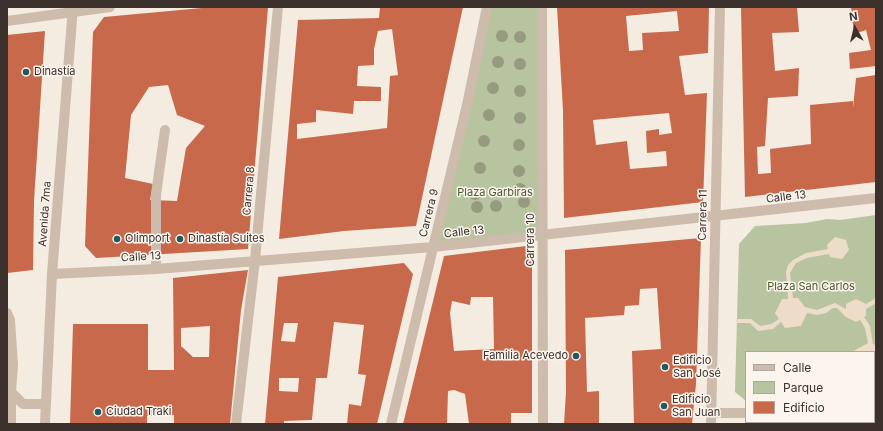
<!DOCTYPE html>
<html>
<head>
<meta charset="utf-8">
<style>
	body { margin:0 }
	#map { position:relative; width:883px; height:431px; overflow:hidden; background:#f4ebe1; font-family:Inter,sans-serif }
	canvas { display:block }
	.frame { position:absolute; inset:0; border:8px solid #3b302b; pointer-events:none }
	.legend { position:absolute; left:745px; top:351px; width:130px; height:72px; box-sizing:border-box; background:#fbf5ee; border:1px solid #aea6a0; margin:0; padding:5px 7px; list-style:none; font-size:12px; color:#3b302b }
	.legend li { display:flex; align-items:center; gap:8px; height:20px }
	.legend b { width:20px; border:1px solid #aea6a0 }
	.north { position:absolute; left:835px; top:8px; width:40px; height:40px; -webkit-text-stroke:3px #fbf5ee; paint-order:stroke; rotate:352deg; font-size:11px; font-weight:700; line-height:16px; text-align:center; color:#3b302b }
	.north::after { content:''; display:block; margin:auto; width:14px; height:18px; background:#3b302b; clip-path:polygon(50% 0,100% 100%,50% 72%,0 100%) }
</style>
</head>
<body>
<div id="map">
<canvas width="883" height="431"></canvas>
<div class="frame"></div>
<ul class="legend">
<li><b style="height:5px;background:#cdbbac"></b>Calle</li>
<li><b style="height:11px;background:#b8c4a0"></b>Parque</li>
<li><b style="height:11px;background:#c8694b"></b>Edificio</li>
</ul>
<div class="north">N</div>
</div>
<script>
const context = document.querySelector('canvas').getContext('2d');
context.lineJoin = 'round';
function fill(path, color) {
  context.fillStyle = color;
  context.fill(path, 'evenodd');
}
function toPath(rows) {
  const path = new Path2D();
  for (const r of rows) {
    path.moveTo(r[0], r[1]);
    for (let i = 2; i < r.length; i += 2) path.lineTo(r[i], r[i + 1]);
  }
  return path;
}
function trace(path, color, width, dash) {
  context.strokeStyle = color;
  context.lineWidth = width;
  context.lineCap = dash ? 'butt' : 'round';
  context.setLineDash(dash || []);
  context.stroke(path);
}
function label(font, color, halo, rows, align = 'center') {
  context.font = font + ' Inter,sans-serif';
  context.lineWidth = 3;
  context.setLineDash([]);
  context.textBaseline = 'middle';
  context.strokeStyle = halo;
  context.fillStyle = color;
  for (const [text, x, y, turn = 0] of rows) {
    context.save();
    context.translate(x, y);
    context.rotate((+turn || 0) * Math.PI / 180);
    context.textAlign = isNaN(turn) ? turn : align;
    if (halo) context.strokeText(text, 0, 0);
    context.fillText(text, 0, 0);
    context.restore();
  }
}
fill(toPath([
	[487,7,542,7,543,236,433,247],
	[876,215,876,402,874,402,874,352,746,352,746,401,735,392,739,244,755,226,806,223,827,219,840,220]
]), '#b8c4a0');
fill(toPath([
	[835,237,846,240,849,250,842,259,830,257,829,254,807,258,796,263,790,273,793,298,798,298,805,307,817,310,835,303,846,309,846,304,856,299,866,304,876,298,876,303,866,309,866,316,864,317,870,326,873,344,876,345,876,358,874,358,874,352,852,352,868,343,865,328,860,320,856,322,846,317,837,308,833,308,826,313,817,315,807,313,801,326,785,328,781,322,773,329,758,331,750,323,736,323,736,319,751,319,760,326,771,324,779,319,775,313,782,299,788,299,786,272,788,265,793,260,806,253,828,249,827,245]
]), '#ecdcc8');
fill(toPath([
	[213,7,268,7,248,249,96,258,85,246,93,32,104,17],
	[168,85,177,115,205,126,186,148,177,201,150,200,153,184,125,178,131,115,149,87],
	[380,7,463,7,416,226,344,231,279,239,298,20,379,18],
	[392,29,398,75,390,76,387,128,297,139,297,124,316,122,316,110,353,114,354,101,381,101,381,87,357,86,358,66,374,65,374,49,378,31],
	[557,7,709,7,708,53,679,56,685,95,707,93,703,202,564,218,563,110],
	[677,11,679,31,642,33,643,50,629,51,626,16],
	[669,113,672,133,659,135,659,129,646,131,647,153,666,151,667,166,630,169,627,141,596,145,593,120],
	[741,7,797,7,799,32,772,33,775,71,799,68,798,96,768,98,765,146,757,147,758,174,771,173,770,149,811,144,810,105,853,101,853,108,856,78,876,75,876,182,745,197],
	[851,7,876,7,876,66,850,69,849,53,871,50,866,30,854,34],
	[45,31,34,201,33,270,7,273,7,35],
	[701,238,696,384,692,424,634,424,632,351,661,349,657,288,640,289,639,305,625,306,624,315,585,318,587,392,599,391,599,424,564,424,566,392,565,250],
	[526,246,532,252,532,413,511,413,511,424,469,424,465,394,454,390,448,391,447,424,403,424,444,256],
	[471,297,493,297,494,349,454,351,450,313,452,301,470,305],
	[404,263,413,274,377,424,347,424,349,404,361,406,366,375,358,374,364,325,334,322,327,378,316,378,312,420,284,421,284,424,265,424,278,277],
	[284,323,298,323,295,342,281,341],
	[279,378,299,378,298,392,279,391],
	[248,270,241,310,230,424,174,424,174,415,147,416,147,424,70,424,73,324,148,324,148,370,174,370,173,278],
	[210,326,209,357,193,357,181,346,181,328]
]), '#c8694b');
trace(toPath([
	[542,7,543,424],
	[7,21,110,7],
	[156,269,156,194,165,130],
	[52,274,156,269,433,247,876,198],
	[7,313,10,320,13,365,11,392,23,404,45,404],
	[874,412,876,412],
	[711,413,746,413],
	[11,424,11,392],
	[236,424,255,260,278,7],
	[391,424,467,105,487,7],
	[711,424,720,7]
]), '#cdbbac', 10);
trace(toPath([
	[45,424,52,274,73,7]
]), '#cdbbac', 10);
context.fillStyle = '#969b7f';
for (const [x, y] of [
	[502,36],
	[520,37],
	[498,62],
	[520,64],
	[493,88],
	[520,91],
	[489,115],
	[520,118],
	[484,141],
	[519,145],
	[480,168],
	[519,171],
	[520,189],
	[475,194],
	[524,202],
	[496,206],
	[477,207]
]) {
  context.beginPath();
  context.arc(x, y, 6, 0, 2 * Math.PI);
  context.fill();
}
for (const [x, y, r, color] of [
	[26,72,4,"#1f5a5e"],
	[117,239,4,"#1f5a5e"],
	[180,239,4,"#1f5a5e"],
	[576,356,4,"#1f5a5e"],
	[665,367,4,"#1f5a5e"],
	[664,406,4,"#1f5a5e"],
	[98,412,4,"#1f5a5e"]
]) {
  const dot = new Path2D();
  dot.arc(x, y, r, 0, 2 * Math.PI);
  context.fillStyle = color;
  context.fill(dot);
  trace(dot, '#fbf5ee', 1.5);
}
label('11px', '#3b302b', '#fbf5ee', [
	["Dinastía",34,72],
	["Olimport",125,239],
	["Dinastía Suites",188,239],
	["Familia Acevedo",568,356,"right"],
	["Edificio",673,361],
	["San José",673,374],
	["Edificio",672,400],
	["San Juan",672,413],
	["Ciudad Traki",106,412]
], 'left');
label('11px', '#3b302b', '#fbf5ee', [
	["Carrera 8",249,191,-85],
	["Calle 13",786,197,-7],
	["Carrera 9",429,213,-76],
	["Avenida 7ma",45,214,-86],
	["Carrera 11",703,215,-89],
	["Calle 13",464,232,-6],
	["Carrera 10",531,240,-90],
	["Calle 13",141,257,-3]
]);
label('11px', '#4a5a2e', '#fbf5ee', [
	["Plaza Garbiras",495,193],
	["Plaza San Carlos",811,287]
]);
</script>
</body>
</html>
